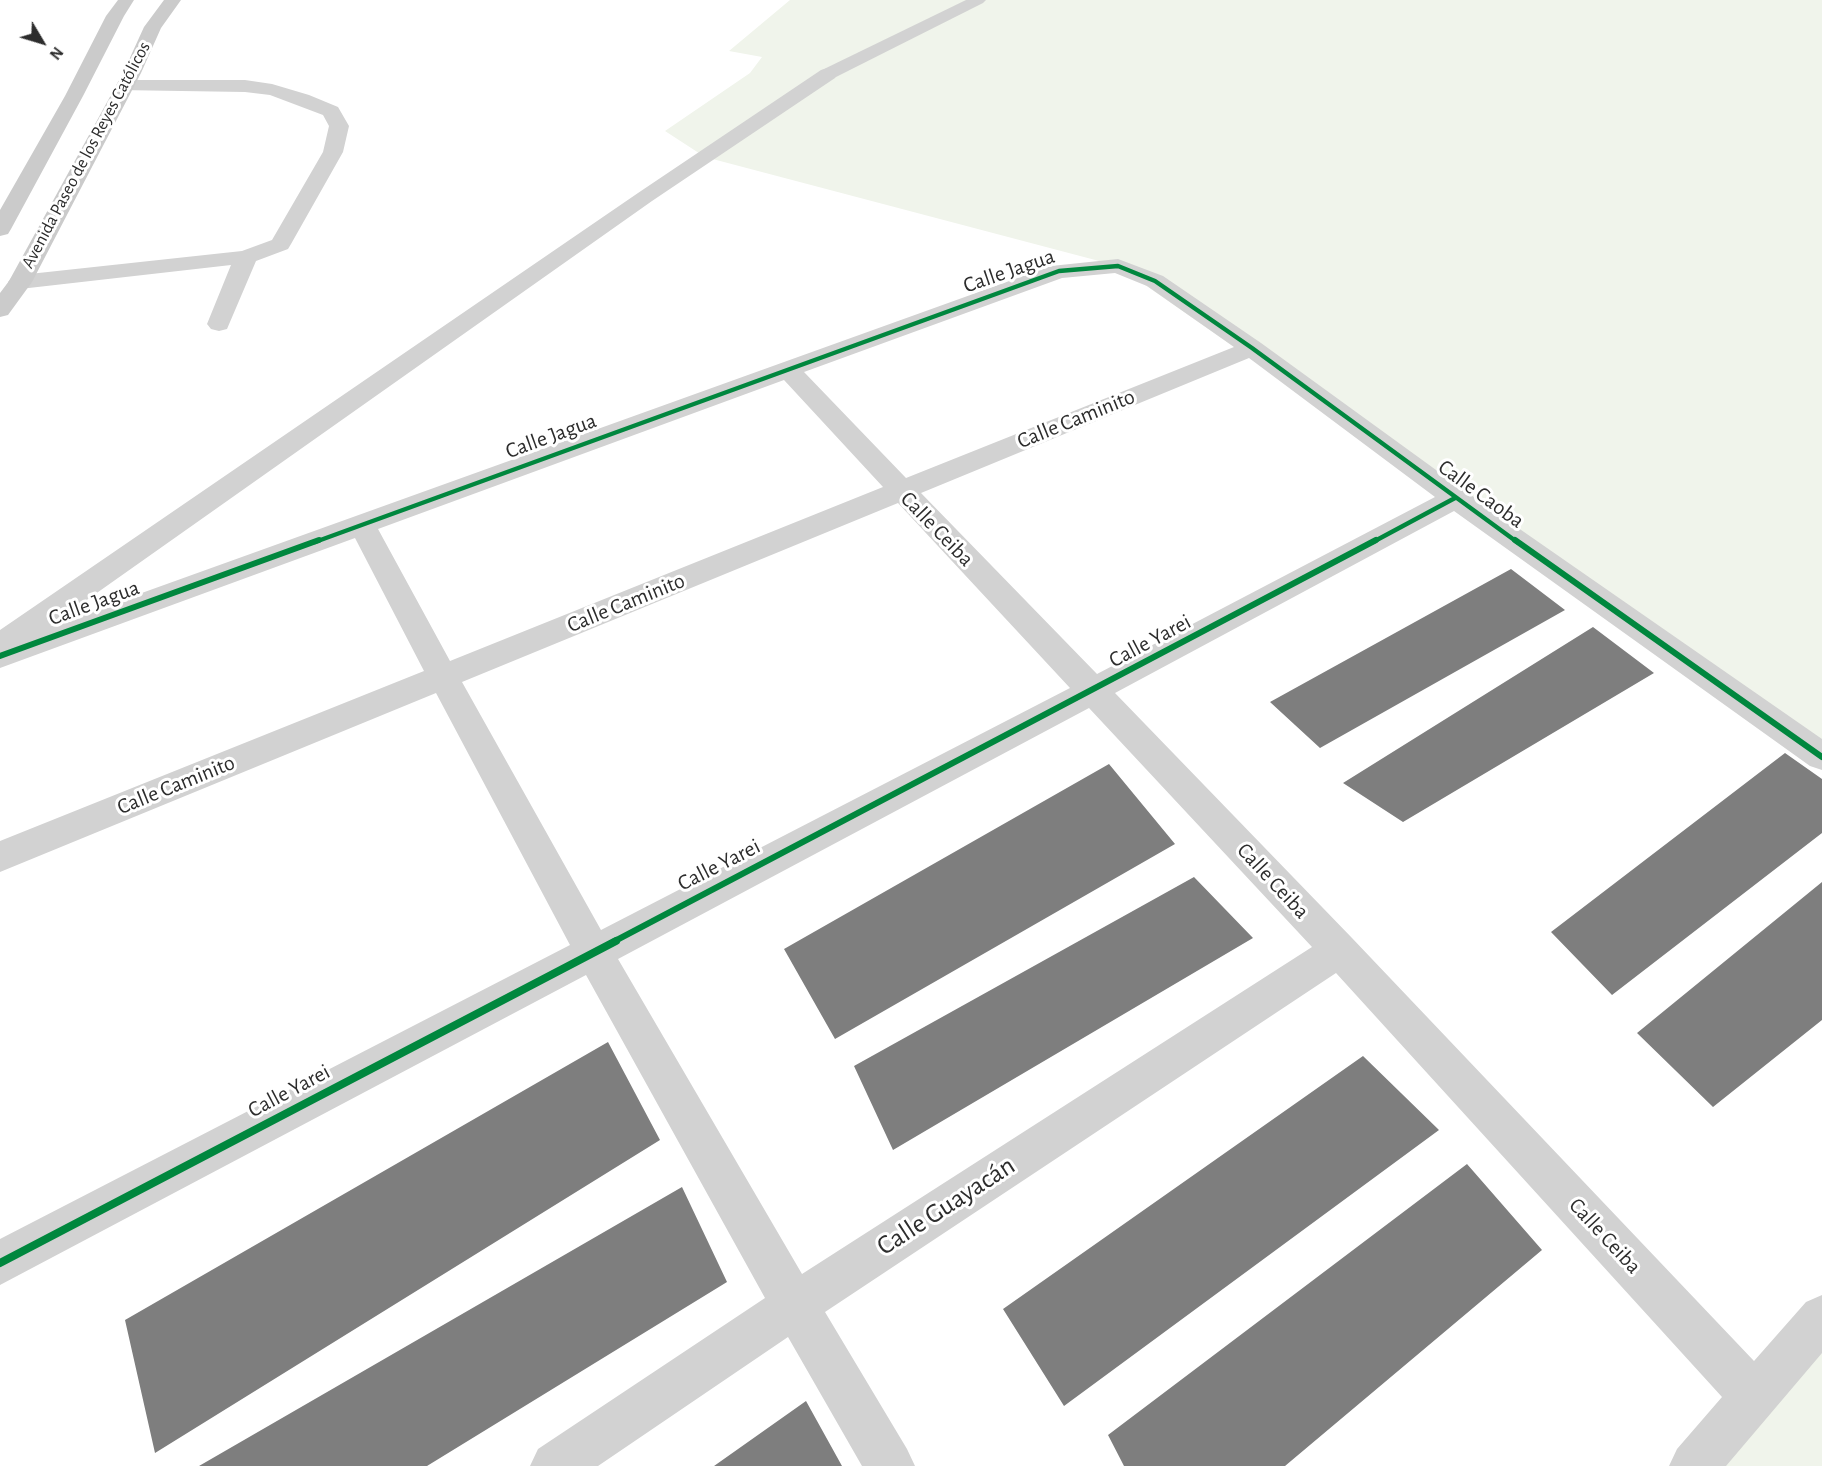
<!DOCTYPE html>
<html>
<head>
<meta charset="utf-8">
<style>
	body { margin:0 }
	#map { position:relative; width:1822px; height:1466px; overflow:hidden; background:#fff; font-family:"Alegreya Sans",sans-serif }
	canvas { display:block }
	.north { position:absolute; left:12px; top:12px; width:60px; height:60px; -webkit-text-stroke:4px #fff; paint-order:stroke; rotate:128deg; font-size:16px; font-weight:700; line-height:24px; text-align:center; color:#2d2d2d }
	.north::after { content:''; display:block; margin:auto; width:21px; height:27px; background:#2d2d2d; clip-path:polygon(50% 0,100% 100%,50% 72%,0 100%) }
</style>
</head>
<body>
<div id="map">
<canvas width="1822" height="1466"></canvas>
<div class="north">N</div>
</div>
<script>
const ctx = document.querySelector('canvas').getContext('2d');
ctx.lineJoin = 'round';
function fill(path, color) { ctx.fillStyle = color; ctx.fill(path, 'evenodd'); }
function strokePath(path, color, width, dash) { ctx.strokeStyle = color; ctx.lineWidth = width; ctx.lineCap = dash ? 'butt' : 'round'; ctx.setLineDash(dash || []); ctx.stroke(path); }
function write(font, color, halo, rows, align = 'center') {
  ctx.font = font + ' "Alegreya Sans",sans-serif'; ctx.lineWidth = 6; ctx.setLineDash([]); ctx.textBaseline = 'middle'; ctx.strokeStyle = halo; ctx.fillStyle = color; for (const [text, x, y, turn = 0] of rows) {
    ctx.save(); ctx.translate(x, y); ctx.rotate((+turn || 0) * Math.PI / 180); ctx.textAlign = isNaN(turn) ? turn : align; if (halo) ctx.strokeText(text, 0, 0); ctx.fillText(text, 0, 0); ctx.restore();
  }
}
fill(new Path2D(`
	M790,0H1822V757L1118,266L705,157L665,131L750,73L762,57L729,51Z
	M1822,1319V1466H1694Z`), '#f0f4eb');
fill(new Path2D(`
	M1511,569L1565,610L1320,748L1270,702Z
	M1593,627L1654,673L1403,822L1343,783Z
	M1785,753L1822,779V833L1612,995L1551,932Z
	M1109,764L1175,844L835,1039L784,949Z
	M1194,877L1253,938L893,1150L854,1066Z
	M1822,882V1020L1713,1107L1637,1033Z
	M608,1042L660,1140L155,1453L125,1320Z
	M1363,1056L1439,1130L1064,1406L1003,1309Z
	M1467,1164L1542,1250L1285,1466H1124L1108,1435Z
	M682,1187L727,1282L427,1466H199Z
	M806,1401L842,1466H714Z`), '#7e7e7e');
fill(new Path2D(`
	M966,0H986L983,3L834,78L828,79L820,74L822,70Z`), '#d2d2d2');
fill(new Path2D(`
	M828,68L835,70L837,74L835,78L652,201L50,626L1051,266L1118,259L1163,276L1261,343L1465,491L1822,739V770L1810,766L1454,511L1115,693L1352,938L1754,1361L1806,1302L1822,1295V1353L1726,1466H1669L1677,1449L1722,1397L1336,973L825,1312L907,1449L915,1466H862L788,1337L598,1466H530L538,1449L765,1298L586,975L0,1285V1239L570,945L436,693L0,872V841L424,671L355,538L0,668V630L638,193L821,70ZM1115,273L1147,286L1234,347L906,478L804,372L1062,278ZM1249,358L1435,497L1097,674L921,493ZM784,380L883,487L450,661L378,529ZM898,503L1070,688L601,930L462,682ZM1089,708L1312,947L802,1274L618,959Z
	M125,80H245L272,84L309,95L338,107L349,126L343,152L291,244L288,249L256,261L227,329L219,331L211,329L207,324L231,265L20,289L12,287L8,282L12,277L20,275L242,251L272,240L323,152L329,126L323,115L270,95L245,92L118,90L116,86L118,82Z`), '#d2d2d2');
fill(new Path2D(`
	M118,0H134L124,16L83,96L11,229L8,234L0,236V210L65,96L106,16Z
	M164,0H181L161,28L141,73L32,282L8,315L0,317V293L9,281L123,73L144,27Z`), '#cbcbcb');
strokePath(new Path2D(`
	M315,542L1059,271L1118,266L1155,281L1252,348L1517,542
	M1373,542L1455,498`), '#00873e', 4.5);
strokePath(new Path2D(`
	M1515,540L1822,757
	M0,656L319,540
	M613,942L1376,540`), '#00873e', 6);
strokePath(new Path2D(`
	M0,1263L616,941`), '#00873e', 8);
write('18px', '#2d2d2d', '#fff', [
	["Avenida Paseo de los Reyes Católicos",86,155,-62]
]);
write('22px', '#2d2d2d', '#fff', [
	["Calle Jagua",1009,271,-19],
	["Calle Caminito",1076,419,-22],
	["Calle Jagua",551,436,-20],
	["Calle Caoba",1481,494,36],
	["Calle Ceiba",937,529,46],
	["Calle Jagua",94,603,-20],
	["Calle Caminito",626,603,-22],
	["Calle Yarei",1150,641,-28],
	["Calle Caminito",176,785,-22],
	["Calle Yarei",719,865,-27],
	["Calle Ceiba",1273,881,47],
	["Calle Yarei",289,1091,-28],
	["Calle Ceiba",1605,1236,47]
]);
write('27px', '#2d2d2d', '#fff', [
	["Calle Guayacán",946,1206,-33]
]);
</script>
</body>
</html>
